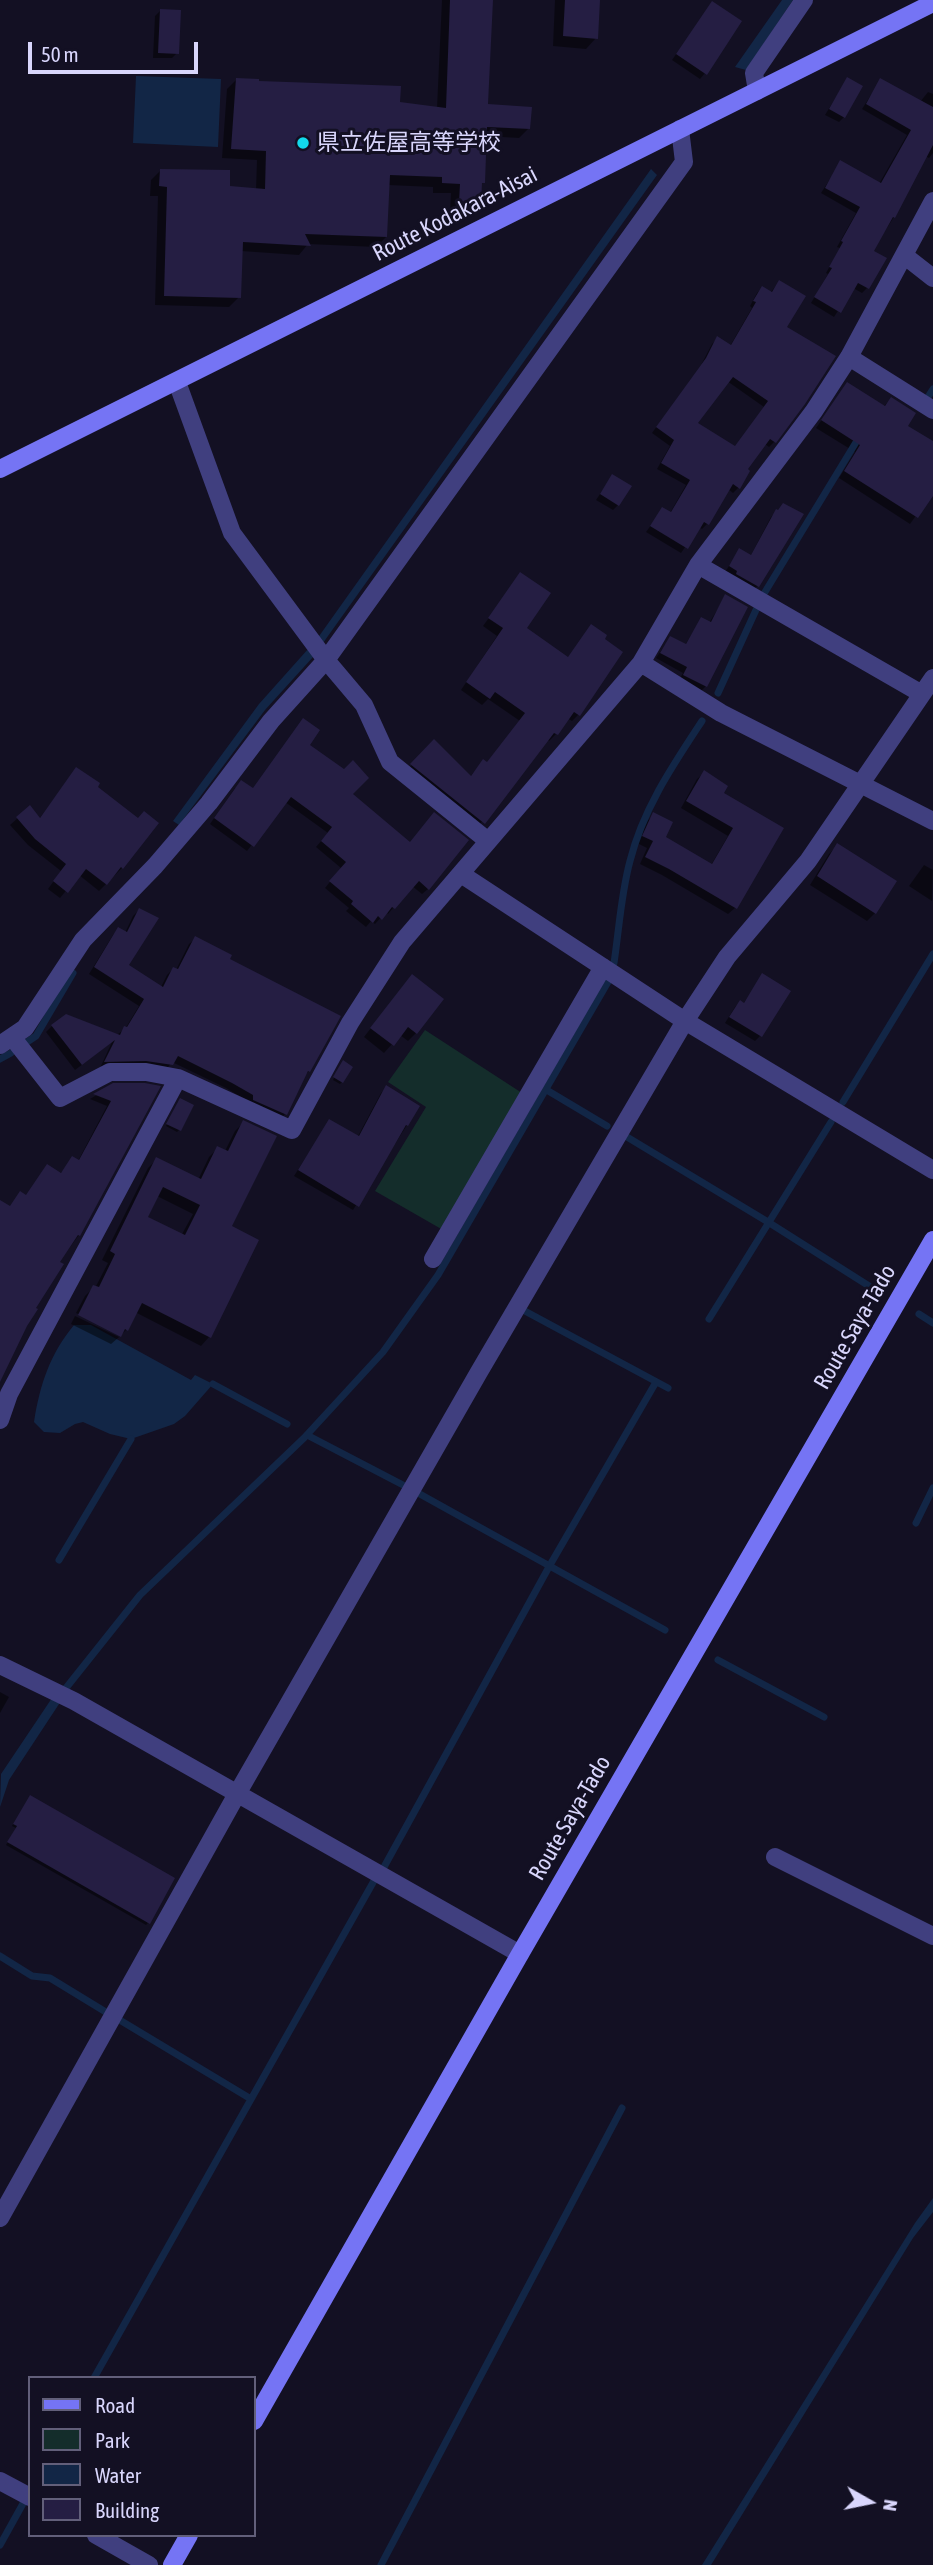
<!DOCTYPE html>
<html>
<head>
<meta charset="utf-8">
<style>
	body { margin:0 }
	#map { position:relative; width:933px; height:2565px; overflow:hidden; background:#131023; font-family:"Asap Condensed",sans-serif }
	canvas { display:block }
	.legend { position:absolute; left:28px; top:2376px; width:228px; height:161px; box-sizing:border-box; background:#131023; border:2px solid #625f7a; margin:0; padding:9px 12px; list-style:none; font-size:21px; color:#d9d6fc }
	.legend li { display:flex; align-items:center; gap:14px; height:35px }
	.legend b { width:35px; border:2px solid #625f7a }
	.north { position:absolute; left:835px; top:2467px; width:70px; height:70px; -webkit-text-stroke:5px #131023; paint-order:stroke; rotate:99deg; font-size:19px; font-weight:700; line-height:28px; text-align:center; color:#d9d6fc }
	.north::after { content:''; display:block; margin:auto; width:24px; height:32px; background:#d9d6fc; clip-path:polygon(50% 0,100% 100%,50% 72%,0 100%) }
	.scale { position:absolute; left:28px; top:42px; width:170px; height:32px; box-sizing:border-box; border:4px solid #d9d6fc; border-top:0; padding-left:9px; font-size:21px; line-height:24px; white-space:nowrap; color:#d9d6fc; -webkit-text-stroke:5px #131023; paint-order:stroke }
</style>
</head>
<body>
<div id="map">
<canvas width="933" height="2565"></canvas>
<ul class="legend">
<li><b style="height:9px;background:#7574f4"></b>Road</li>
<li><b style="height:19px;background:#142d2b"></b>Park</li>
<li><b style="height:19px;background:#122646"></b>Water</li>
<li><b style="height:19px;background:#251e43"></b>Building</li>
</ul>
<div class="north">N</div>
<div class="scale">50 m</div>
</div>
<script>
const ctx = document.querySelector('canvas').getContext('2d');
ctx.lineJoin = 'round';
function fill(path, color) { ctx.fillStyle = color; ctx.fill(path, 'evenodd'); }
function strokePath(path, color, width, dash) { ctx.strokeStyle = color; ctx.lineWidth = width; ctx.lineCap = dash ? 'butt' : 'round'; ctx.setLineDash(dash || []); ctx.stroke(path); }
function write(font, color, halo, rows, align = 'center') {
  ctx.font = font + ' "Asap Condensed","Noto Sans JP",sans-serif'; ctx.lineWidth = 6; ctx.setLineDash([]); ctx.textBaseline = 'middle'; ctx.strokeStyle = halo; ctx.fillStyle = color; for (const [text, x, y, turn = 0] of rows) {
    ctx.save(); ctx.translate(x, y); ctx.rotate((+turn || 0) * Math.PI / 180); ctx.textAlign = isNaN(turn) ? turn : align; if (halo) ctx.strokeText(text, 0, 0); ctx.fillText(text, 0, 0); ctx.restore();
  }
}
fill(new Path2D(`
	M425,1030L522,1093L443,1230L375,1191L426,1107L388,1082Z`), '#142d2b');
fill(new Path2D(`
	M782,0H793L746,70L735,67Z
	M136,76L221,79L218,147L133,143Z
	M651,169L657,175L313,657L265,710L179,825L173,821L259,704L317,639Z
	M74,1325H91L191,1380L195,1375L213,1384L185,1416L174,1424L131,1439L110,1434L83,1422L75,1424L60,1433L44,1432L34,1422C40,1384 50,1354 74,1325Z
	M64,1685L67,1688L61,1701L9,1780L0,1807L1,1774L52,1698Z
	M933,2198V2212L913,2238L711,2565H702L915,2223Z`), '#122646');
fill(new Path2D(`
	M442,0H491L487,106L529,128L519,138L485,136L483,182L481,185L480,202L469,212H450L451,193H433V187L388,185L386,237L376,247L308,244L299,255L241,251L239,297L229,307L155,305L158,196H150L151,180L161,170L228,188L256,190L257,160L222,158L227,89L237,79L437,108Z
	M555,0H599L596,38L586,49L553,46Z
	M712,3L705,73L700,79L672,60Z
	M160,11L177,53L172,58H153L155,16Z
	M847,79L844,117L839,122L825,115Z
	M880,81L920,102L928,92L933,94V153L929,158L925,156L894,217L872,251L867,288L862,293L853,288L834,317L811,303L828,274L826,273L840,248L837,247L856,213L821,193L841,162L879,184L907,135L862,109Z
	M779,282L785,328L803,403L774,442L769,447L765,444L745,469L738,488L733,493L728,489L707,524L702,529L699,527L681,553L646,532L663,509L670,513L686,485L657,469L670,446L652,433L701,365L712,344L717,339L730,346L752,308L750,306L757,293L762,288L770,293ZM727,381L764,407L735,447L696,424Z
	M847,384L883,407L891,399L906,426L933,443V492L910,524L839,478L855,452L816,428Z
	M612,476L618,505L613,510L596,500Z
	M783,505L761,583L754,589L725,572L739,551L750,557L771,517Z
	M520,575L525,629L567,659L591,626L578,715L572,721L567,718L556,734L549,741L547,739L476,829L405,772L434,742L470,777L477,768L486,764L520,721L488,699L482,705L461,690L497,636L483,626Z
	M726,596L745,607L706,686L701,691L679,680L683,673L656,658L670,638L685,645L701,619L709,623Z
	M307,745L428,889L422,894L412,886L393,908L388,914L386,912L375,924L371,921L366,927L346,911L349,908L325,888L341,868L316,847L328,833L285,802L247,851L210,824L235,788L252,790Z
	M76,769L95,787L122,868L99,891L79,875L60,898L48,889L61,871L28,845L10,825L29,808L39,819Z
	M704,773L721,794L781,829L735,908L728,914L662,875L640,864L647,848L637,843L647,821L654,815L664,838L711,865L728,836L681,808L697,779Z
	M838,845L875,913L867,921L810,885L829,854Z
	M924,865L933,870L932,901L909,886Z
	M139,910L127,965L161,987L167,975L173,969L176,970L189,944L196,938L227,959L309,1071L304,1076L285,1114L279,1120L226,1088L172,1062L165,1071L100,1068L112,1042L75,1070L46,1032L52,1026L118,1034L125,1029L139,1006L89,974L113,935L118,929L125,933L133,916Z
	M763,975L760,1036L755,1041L725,1023L735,1007L740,1002L743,1004Z
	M404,985L416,1033L408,1041L400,1035L384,1053L364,1037Z
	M341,1064L342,1082L340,1084L333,1080Z
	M113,1085H145L79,1235L58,1263L0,1374V1213L78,1161L107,1106L90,1099Z
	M386,1088L407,1125L353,1210L294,1176L329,1121L357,1138L381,1093Z
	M178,1102L179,1130L177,1132L166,1126Z
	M244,1122L230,1227L209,1337L201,1346L135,1312L127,1329L118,1338L111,1344L71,1324L75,1316L119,1337L121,1335L76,1313L85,1296L94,1287L95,1288L108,1263L102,1260L148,1168L157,1159L198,1180L209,1157L218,1148L225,1151L235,1131ZM157,1196L193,1214L181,1236L146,1218Z
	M0,1692L9,1697L0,1713Z
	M28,1799L148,1923L146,1925L6,1845L16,1828L12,1826Z`), '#0007');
strokePath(new Path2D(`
	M928,397L933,389
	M765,592L861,434
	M718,693L756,610
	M614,963C619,930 621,894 630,861C643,809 673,765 702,721
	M27,1042L36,1036L73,973
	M0,1059L11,1053
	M545,1089L607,1126
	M843,1102L933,954
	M627,1137L768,1222L869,1286
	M523,1310L668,1388
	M919,1314L933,1323
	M709,1319L831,1122
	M213,1384L287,1424
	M307,1435L403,1485
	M418,1493L665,1630
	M916,1523L933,1488
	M59,1560L131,1439
	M718,1660L824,1717
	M62,1693L140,1595L304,1438L383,1352L438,1275L608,982
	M384,1867L550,1565L656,1382
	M0,1956L32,1976L50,1978L109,2014
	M118,2019L251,2099
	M94,2378L375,1879
	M0,2545L25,2500
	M381,2565L622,2108`), '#122646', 7);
fill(new Path2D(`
	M450,0H493L488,104L532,107L530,129L487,127L485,183H482L481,203L459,202L460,184L442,183V177L390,175L387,237L305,234L311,246L243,242L241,298L164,296L167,187L159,186L160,169L230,170V186L265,189L266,151L231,149L236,78L259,79V81L401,86L400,102L446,108Z
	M565,0H600L598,39L563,36Z
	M712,1L742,21L707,75L676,54Z
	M160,9L181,10L179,54L158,53Z
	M847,77L863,86L845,118L829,109Z
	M880,78L933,107V145L895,218L893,217L874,251L887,258L869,289L858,283L841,313L814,297L832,268L829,267L843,242L841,241L860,207L825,188L840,160L881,183L911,130L866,104Z
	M779,280L806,296L787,327L836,356L805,404L776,443L770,439L748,469L750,471L740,489L733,484L709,525L704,522L688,549L650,526L662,507L671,512L690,480L661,463L674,440L656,427L706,358L717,336L731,345L756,302L753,301L762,286L772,292ZM733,377L768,401L735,446L698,423Z
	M847,382L885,406L891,397L916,413L908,426L933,441V496L918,518L844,471L860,445L821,420Z
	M612,474L632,486L619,506L600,494Z
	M783,503L804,514L759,587L736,574L737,571L729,566L739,548L751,555L776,509L778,510Z
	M520,572L551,593L527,628L568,657L591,624L607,635L605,639L623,652L580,716L574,712L558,735L554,733L485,824L410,764L434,739L471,776L483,759L487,762L525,713L495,692L490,699L466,682L503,628L488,618Z
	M725,594L748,607L707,687L683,675L687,667L660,653L670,636L686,644L701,617L711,622Z
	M303,718L320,730L310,745L344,769L353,760L369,778L353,794L410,842L434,812L469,840L429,890L419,881L395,909L392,907L382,920L378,916L373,923L351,904L353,901L329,881L346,862L321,841L332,827L291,797L254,847L214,818L241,780L253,788Z
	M76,767L100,783L98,787L138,818L144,811L159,823L123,869L121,867L107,885L86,869L68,893L53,881L66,864L35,839L16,817L30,805L40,818Z
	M704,770L728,786L724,793L784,828L737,909L669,869L645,857L653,841L642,836L653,812L673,822L666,837L712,864L733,828L686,801Z
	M837,843L897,881L876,914L817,876Z
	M139,908L159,918L129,965L163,987L173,967L178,969L195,936L232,955L230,959L341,1016L310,1072L308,1071L287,1115L253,1100V1095L232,1083L178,1056L173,1065L146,1061L104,1062L115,1040L82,1065L51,1025L66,1014L120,1035L124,1026L127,1027L144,999L94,967L118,927L127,932Z
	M762,973L791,991L762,1037L729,1017L740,1000L744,1003Z
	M412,974L444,999L417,1034L408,1027L394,1046L370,1028Z
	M343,1060L353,1067L343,1083L333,1077Z
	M113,1083H145L161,1086L80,1236L78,1235L60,1262L64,1264L36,1308L38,1309L27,1326L0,1382V1200L10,1206L20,1191L26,1195L47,1164L61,1173L72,1156L79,1160L111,1101L93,1094Z
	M386,1085L420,1106L408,1126L406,1125L359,1207L298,1170L329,1119L359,1136Z
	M180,1098L194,1105L181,1131L166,1124Z
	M243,1120L277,1136L232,1226L259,1240L211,1338L142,1303L128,1331L125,1329L121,1337L78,1315L93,1285L99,1287L115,1254L110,1251L156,1157L201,1179L217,1146L228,1151ZM163,1187L200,1205L185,1235L148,1217Z
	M30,1795L175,1878L150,1924L7,1842L17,1826L13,1824Z`), '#251e43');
strokePath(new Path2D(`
	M757,91L754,73L804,0
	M905,256L933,278
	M849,357L933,410
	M177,382L232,533L326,660L364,705L390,762L488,841
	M698,565L922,694
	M641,663L721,713L933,821
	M461,874L685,1021L933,1170
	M12,1037L60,1098L110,1072H146L178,1078L292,1130L350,1023L402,942L641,663L698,565L814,411L849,357L933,201
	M0,1045L25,1028L83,940L155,866L209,803L271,721L326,660L684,162L680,129
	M433,1259L603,967
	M0,1420L9,1394L178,1078
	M0,1665L74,1701L520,1954
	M775,1857L933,1936
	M0,2218L237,1794L479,1372L685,1021L727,957L808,861L933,678
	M0,2481L30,2497
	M96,2535L149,2565`), '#403f7f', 18);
strokePath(new Path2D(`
	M0,469L933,3
	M254,2421L520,1954L933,1240
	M172,2565L189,2535`), '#7574f4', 18);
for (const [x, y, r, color] of [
	[303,143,7,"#12d9eb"]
]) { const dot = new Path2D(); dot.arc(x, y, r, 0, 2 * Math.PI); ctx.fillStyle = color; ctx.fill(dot); strokePath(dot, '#131023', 2.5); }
write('23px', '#d9d6fc', '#131023', [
	["県立佐屋高等学校",317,143]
], 'left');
write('23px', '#d9d6fc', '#131023', [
	["Route Kodakara-Aisai",455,214,-27],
	["Route Saya-Tado",855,1327,-60],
	["Route Saya-Tado",570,1818,-60]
]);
</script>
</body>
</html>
